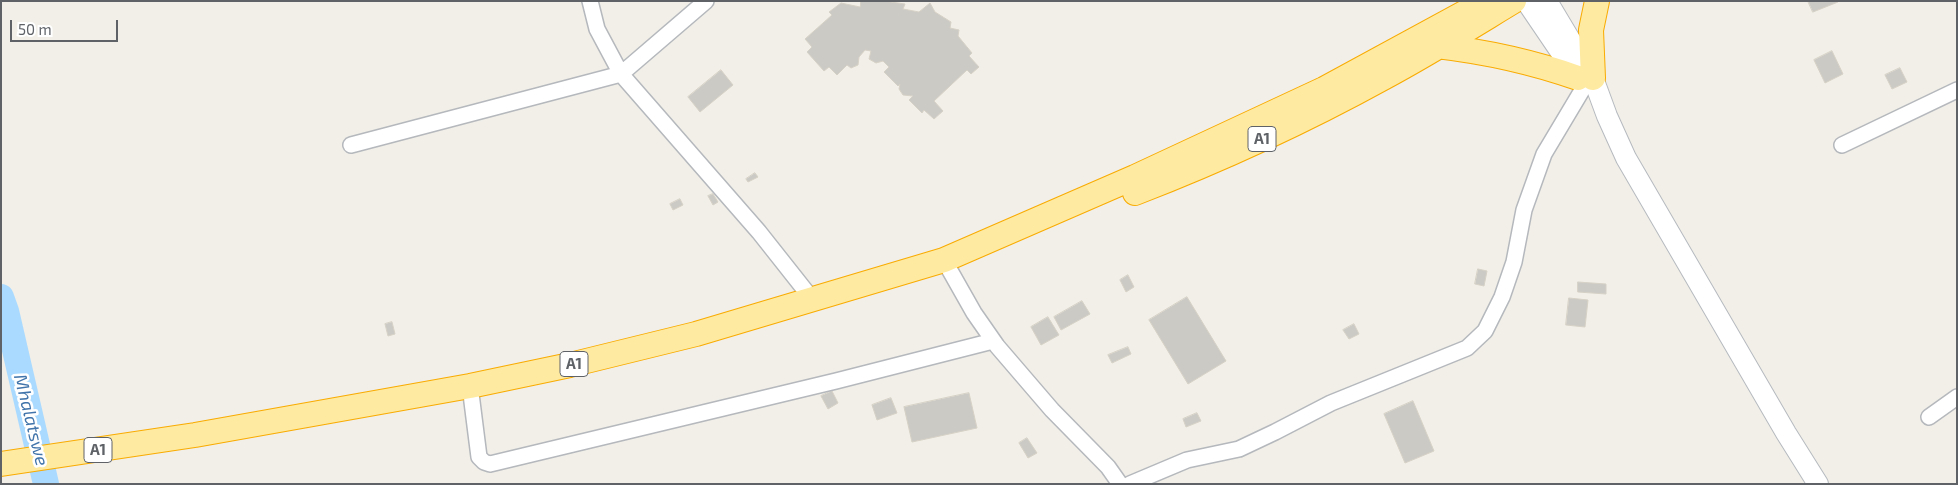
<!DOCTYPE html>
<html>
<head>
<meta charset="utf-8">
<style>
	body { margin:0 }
	#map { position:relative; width:1958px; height:485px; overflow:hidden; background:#f1efe8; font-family:"Exo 2",sans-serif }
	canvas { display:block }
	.frame { position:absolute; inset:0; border:2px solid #5f6368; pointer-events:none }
	.scale { position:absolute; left:10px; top:20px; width:108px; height:22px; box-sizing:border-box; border:2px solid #5f6368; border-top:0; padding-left:6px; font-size:15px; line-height:18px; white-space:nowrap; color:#5f6368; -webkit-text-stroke:4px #fff; paint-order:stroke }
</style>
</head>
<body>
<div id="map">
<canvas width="1958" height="485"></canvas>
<div class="frame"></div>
<div class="scale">50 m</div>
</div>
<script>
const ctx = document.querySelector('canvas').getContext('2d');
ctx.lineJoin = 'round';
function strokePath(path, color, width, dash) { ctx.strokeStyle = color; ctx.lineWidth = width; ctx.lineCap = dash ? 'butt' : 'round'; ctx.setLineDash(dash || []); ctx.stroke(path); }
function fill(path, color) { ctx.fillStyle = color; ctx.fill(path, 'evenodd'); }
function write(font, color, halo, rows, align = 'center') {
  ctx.font = font + ' "Exo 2",sans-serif'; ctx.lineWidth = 5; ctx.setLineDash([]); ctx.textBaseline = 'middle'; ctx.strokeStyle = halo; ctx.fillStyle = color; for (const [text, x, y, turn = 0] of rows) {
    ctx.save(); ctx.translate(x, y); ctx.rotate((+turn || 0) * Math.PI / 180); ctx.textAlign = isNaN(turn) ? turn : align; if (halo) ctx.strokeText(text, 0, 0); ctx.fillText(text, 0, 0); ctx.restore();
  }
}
strokePath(new Path2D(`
	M1,297L6,311L46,484`), '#aadaff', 26);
const building = new Path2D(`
	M861,1H884L905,4L903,9L919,12L930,3L935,12L951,22L950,28L959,30L958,36L972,53L969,56L979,67L971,74L967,70L934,101L943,111L934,119L924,110L922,113L909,100L913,96L903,95L899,89L900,84L898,86L884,72L889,67L883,61L876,63L869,59L871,51L865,50L859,57L858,65L851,68L847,65L837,75L829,67L824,71L807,52L812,47L805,39L832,15L829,12L841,3L860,7Z
	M1808,1H1837L1838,2L1813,12Z
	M1832,51L1843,74L1825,83L1814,60Z
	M1900,68L1907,82L1892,89L1885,75Z
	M721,70L733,85L700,112L688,97Z
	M755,173L758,177L748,182L746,179Z
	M713,194L718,202L713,205L708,196Z
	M680,199L683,205L673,210L670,204Z
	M1478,269L1487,271L1484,286L1475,284Z
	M1128,275L1134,287L1126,292L1120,280Z
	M1578,282L1606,284V294L1578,292Z
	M1187,297L1226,361L1188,384L1149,320Z
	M1569,298L1588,300L1585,327L1566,325Z
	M1082,301L1090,314L1061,330L1054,317Z
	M1048,317L1059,335L1041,345L1031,327Z
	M392,322L395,334L388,336L385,324Z
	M1354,324L1359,334L1349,339L1343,330Z
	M1128,347L1131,354L1112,363L1108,355Z
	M832,391L838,403L828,409L821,396Z
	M969,393L977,428L912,442L904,407Z
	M891,398L897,413L877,420L872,405Z
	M1413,401L1434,451L1405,463L1384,414Z
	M1197,413L1201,421L1186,427L1183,419Z
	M1027,438L1037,453L1028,458L1019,443Z`);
fill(building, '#cccac5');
strokePath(building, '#d6d1c6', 1);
const minor = new Path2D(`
	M590,1L597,29L621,74L759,232L812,299
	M351,145L621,74L706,1
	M1842,145L1957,90
	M944,260L974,313L997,346L1052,410L1108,467L1120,484
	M470,386L479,457L484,462L490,464L836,381L993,341
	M1929,417L1957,397
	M1130,484L1187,460L1239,449L1275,432L1331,403L1467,348L1485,331L1502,297L1514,262L1524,210L1544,154L1584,87`);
const secondary = new Path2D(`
	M1526,1L1583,85
	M1547,1L1593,78L1607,116L1626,158L1786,433L1818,484`);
const trunk = new Path2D(`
	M1437,46C1488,52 1530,61 1578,78
	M1593,78L1591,30L1597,1
	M1135,193C1220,160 1303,122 1383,78C1428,54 1471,27 1514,1
	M1,464L195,435L470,386L570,365L696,334L944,260L1135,177L1324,89L1486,1`);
strokePath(minor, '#b5b8bc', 18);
strokePath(secondary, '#b6babf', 22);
strokePath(trunk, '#f9ab00', 26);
strokePath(minor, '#fff', 15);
strokePath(secondary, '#fff', 20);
strokePath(trunk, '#feeaa1', 24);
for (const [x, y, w] of [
	[1262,139,28],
	[574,364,28],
	[98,450,28]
]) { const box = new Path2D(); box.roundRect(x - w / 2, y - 12.5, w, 25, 4); ctx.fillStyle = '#fff'; ctx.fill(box); strokePath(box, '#5f6368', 1); }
write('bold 15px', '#5f6368', null, [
	["A1",1262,139],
	["A1",574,364],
	["A1",98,450]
]);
write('italic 18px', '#4174aa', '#fff', [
	["Mhalatswe",31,420,76]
]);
</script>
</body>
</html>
